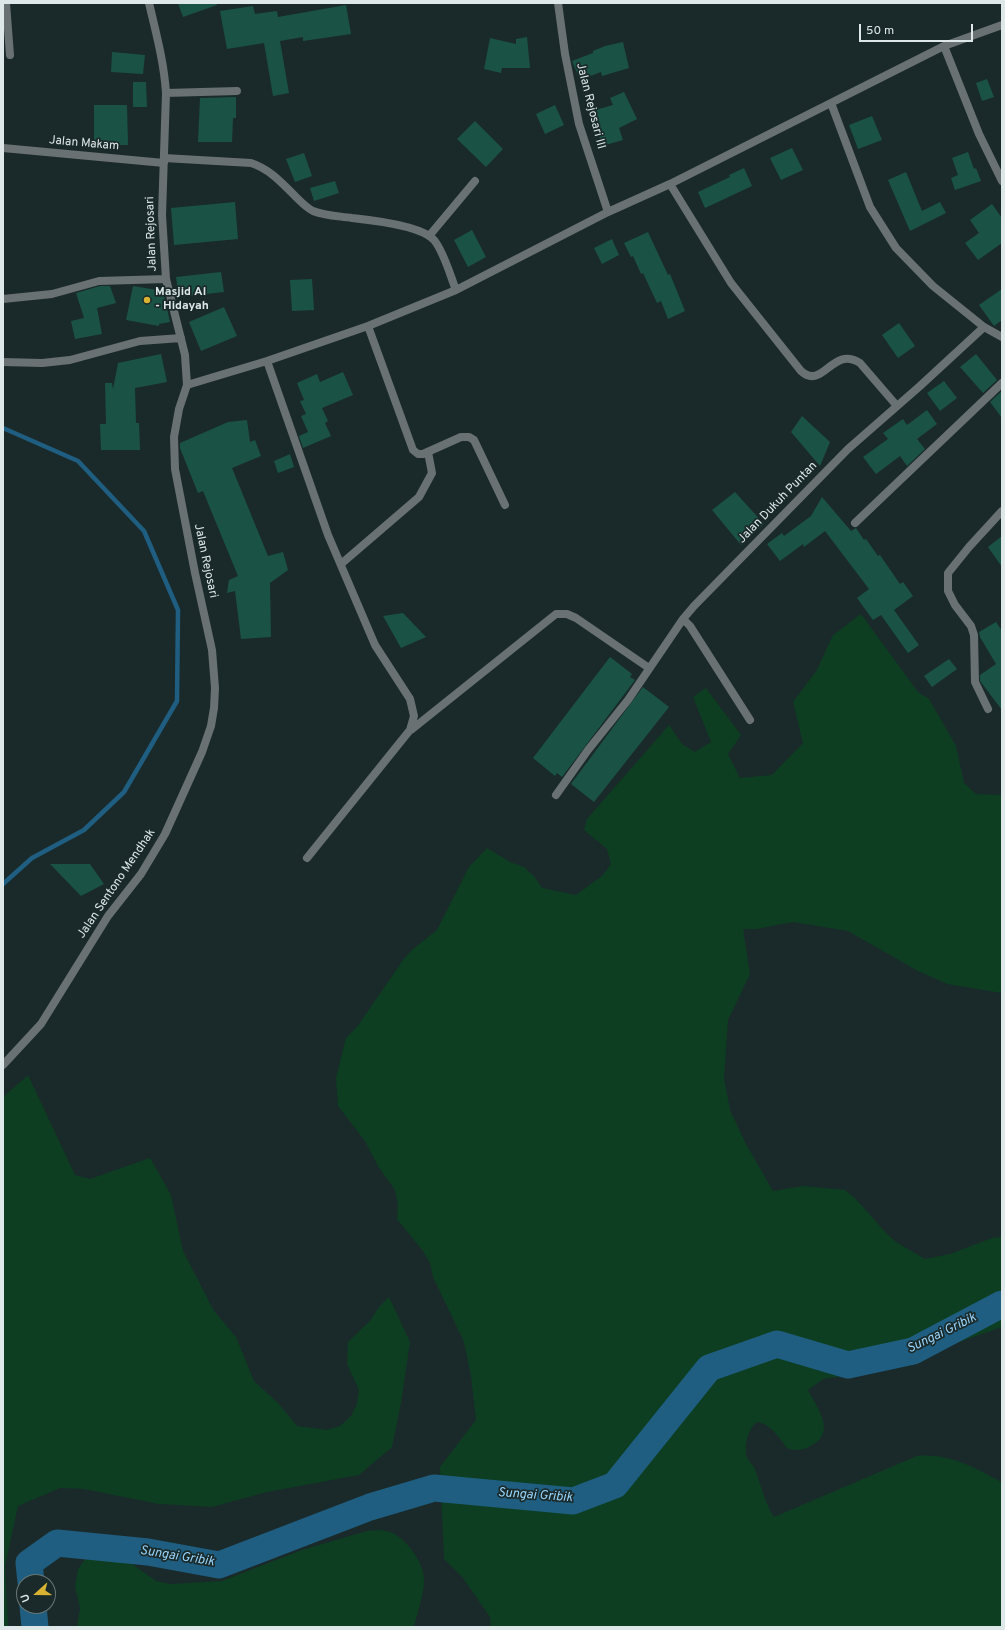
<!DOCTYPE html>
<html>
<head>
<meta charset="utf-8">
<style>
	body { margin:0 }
	#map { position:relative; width:1005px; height:1630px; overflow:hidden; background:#1a2a2a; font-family:Overpass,sans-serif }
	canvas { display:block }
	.frame { position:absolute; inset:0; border:4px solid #dee8e8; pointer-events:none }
	.north { position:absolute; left:16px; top:1574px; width:40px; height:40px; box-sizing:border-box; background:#1a2a2a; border:1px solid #687676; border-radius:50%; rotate:249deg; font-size:11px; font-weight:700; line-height:16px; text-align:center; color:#dee8e8 }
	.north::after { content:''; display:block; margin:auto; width:14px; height:18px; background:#dab333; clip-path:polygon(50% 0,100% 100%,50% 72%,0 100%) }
	.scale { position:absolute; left:859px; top:24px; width:114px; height:18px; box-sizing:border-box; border:2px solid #dee8e8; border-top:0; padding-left:5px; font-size:12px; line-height:14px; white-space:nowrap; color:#dee8e8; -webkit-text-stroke:3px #1a2a2a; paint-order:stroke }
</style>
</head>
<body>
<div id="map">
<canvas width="1005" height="1630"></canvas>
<div class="frame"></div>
<div class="north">U</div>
<div class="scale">50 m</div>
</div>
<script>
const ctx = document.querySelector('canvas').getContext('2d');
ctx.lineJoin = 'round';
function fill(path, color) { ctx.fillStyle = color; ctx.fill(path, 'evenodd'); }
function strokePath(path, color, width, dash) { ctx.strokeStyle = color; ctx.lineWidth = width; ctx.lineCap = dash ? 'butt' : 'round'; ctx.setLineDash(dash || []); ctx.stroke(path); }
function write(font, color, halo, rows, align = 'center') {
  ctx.font = font + ' Overpass,sans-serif'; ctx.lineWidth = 3.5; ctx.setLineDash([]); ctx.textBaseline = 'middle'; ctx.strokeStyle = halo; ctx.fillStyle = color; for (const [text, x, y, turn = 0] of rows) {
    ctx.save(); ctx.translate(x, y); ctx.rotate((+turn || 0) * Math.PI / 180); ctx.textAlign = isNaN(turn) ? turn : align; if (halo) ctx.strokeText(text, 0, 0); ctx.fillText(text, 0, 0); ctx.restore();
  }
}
fill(new Path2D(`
	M861,614L918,692L929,699L956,746L964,783L976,794L1002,795V993L947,984L918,971L848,931L793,922L756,929H743L750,974L728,1020L724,1078L730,1110L746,1144L773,1191L803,1186L845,1190L856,1199L886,1233L896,1242L925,1259L950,1254L992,1238L1002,1237V1327L930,1352L856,1374L823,1379L808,1390C816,1406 836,1431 814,1444C803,1450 801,1451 788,1449C779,1438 771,1424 757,1422C748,1429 745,1442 746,1454C747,1459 751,1463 754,1467C761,1484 764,1502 774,1517L917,1456C948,1453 974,1467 1001,1482L1002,1483V1627H491L490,1617L463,1578L444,1559L440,1467L476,1420L471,1376L464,1342L433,1277L430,1263L423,1251L397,1219L398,1205L395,1190L378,1166L365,1141L338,1106L336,1078L346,1038L357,1027L403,960L413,949L437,930L469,867L487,848L510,862L524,867L534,876L542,888L576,895L602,876L611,864L607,849L584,830L587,819L669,725L682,744L695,752L711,742L693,697L706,688L741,735L728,754L740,778L772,775L803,743L793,702L817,670L833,635Z
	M28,1075L75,1175L90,1179L150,1158L171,1195L183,1251L214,1311L236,1337L254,1381L278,1403L297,1426L327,1430L340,1426L351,1416L357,1404L359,1390L347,1364L348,1342L370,1321L379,1307L389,1297L410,1342L401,1403L392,1447L359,1475L267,1492L212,1507L159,1504L84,1489L60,1488L18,1506L5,1566L8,1627H3V1097Z
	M381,1530C386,1531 392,1532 396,1535C409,1543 425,1565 424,1581C424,1595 417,1613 414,1627H77L80,1608L75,1587L78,1569L86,1558L100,1556L132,1564L156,1581L170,1584L222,1581L302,1550L367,1531Z`), '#0d3e22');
strokePath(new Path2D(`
	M3,428L78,461L144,531L178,610L177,701L124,792L84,830L32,858L3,884`), '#1f5e80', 4.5);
strokePath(new Path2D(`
	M31,1582L29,1563L57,1543L148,1552L219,1565L370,1507L434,1488L573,1501L615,1485L709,1368L777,1344L848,1365L913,1351L1002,1304
	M33,1606L35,1627`), '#1f5e80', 27);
fill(new Path2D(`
	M178,3H216L217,5L183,17Z
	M346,5L351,34L303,41V37L280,41L289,93L273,96L264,43L227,49L220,11L253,6L255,14L277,11L278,17Z
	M527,37L530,68H502L501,73L484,69L490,38L516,44V39Z
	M623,42L629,68L602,76L601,72L580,80L572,61L593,53V51L605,46Z
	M112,52L145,55L143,74L111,72Z
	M987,79L994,97L982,101L976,83Z
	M133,82H146L147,107H133Z
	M624,92L637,119L619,128L623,140L602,146L592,111L613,105L610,98Z
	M236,97V118H233L232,142H198L200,98Z
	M94,105H127L128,145H94Z
	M555,105L564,125L545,134L536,114Z
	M872,116L882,140L858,149L849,125Z
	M475,121L503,149L486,167L457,139Z
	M792,148L803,170L781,180L770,158Z
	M968,152L974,169L976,168L981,181L955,190L951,178L958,175L952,158Z
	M304,153L312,176L295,182L286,159Z
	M744,168L752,186L705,208L698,192L730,177L729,175Z
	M906,172L922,211L940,202L946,213L910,231L888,180Z
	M335,181L339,193L314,201L310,188Z
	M235,202L238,239L174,245L171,208Z
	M992,204L1002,218V243L978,260L965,243L979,233L970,220Z
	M472,230L486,257L468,267L454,240Z
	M648,232L668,275L670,274L685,311L668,319L661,301L657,303L643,273L641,274L633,256L631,257L624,243Z
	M612,239L619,255L602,264L594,248Z
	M221,272L224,292L179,297L176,277Z
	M312,279L314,310L292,311L290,280Z
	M100,286H110L116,303L97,308L102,334L75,339L71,321L84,318L76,293Z
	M133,286L163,291L170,322L159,324V326L126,320Z
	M1002,289V320L994,326L979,305Z
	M224,307L237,336L201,351L189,322Z
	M899,323L915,346L898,358L882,335Z
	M161,354L167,382L135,388L136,423H139L140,450H101L100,424H106L105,383H112L113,389L118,363Z
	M976,354L997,380L983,393L960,367Z
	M343,372L353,395L322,408L328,421L325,423L331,436L303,448L299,436L308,432L301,416L306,414L300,401L304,400L297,383L317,374L320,382Z
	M944,381L957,398L940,411L927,393Z
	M1002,391V418L990,402Z
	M927,410L937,424L917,439L925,449L907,466L900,456L876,474L863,457L888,439L883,433L903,419L907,425Z
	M802,416L830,442L820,466L791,432Z
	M247,420L250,442L255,440L261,456L232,468L268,556L283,552L288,570L270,583L271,637L241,639L235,591L227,593L229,580L238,576L203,491L198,493L180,448V443L228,422Z
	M290,454L294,467L278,473L274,461Z
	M735,492L764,524L741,545L712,510Z
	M822,497L851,531L856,528L864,540L866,539L878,556L880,555L900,584L903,582L913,596L894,610L919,645L908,653L881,615L873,620L857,598L869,589L825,531L804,547L803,544L780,561L767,544L782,533L784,536L811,516Z
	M1002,536V567L988,547Z
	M403,613L426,637L401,648L383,616Z
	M996,622L1002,631V710L980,681V675L996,664L980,637L979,632Z
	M610,657L632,674L630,677L635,680L562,777L557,773L555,776L533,758Z
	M949,659L957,669L932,687L924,676Z
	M643,687L669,707L594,802L571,784Z
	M50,864H90L104,884L81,896Z`), '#1a5345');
strokePath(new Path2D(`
	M6,3L10,55
	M558,3L565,54L579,124L608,212
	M944,46L979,134L1002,181
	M166,93L237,91
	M831,103L870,207L896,248L933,286L984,327L1002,337
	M3,148L164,163
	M164,158L251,163C270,169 283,184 297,198C302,203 307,208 313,211C325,216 339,216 352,218C371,220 422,226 434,240C444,252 450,275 456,290
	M670,184L731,283L801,371C823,391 832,345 860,363L897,406
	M429,236L475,181
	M3,299L52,294L99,281L166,279
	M368,326L413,450L418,454H423L461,437H469L474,440L505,505
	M267,361L328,535L375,645L410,699L414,716L410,730L307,858
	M3,362L42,363L70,360L140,341L181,338
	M187,385L267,361L368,326L456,290L608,212L670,184L944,46L1002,25
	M855,523L1002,383
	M341,564L419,497L432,473L428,452
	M988,709L975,682L974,635L971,626L955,605L948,591V573L969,547L1002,511
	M750,720L690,626L683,619L694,606L848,449L920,386L984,327
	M411,730L556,614H567L576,618L649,668
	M556,795L588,750L628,700L683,619
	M3,1065L41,1024L108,916L141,874L165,834L202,752L211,726L214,708L215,688L212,650L195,573L175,469L174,437L179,409L187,385L185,355L166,279L162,215L166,93C164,62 156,33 149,3`), '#697173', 8);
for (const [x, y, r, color] of [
	[147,300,4,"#dab333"]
]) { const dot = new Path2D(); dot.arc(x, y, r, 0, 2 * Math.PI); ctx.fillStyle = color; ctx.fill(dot); strokePath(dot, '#1a2a2a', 1.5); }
write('12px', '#dee8e8', '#1a2a2a', [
	["Jalan Rejosari III",590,106,76],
	["Jalan Makam",84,144,5],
	["Jalan Rejosari",152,234,-92],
	["Jalan Dukuh Puntan",778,503,-46],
	["Jalan Rejosari",205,561,78],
	["Jalan Sentono Mendhak",117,884,-56]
]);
write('bold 12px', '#dee8e8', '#1a2a2a', [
	["Masjid Al",155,293],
	["- Hidayah",155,307]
], 'left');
write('italic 13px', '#99d4fa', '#1a2a2a', [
	["Sungai Gribik",942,1334,-26],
	["Sungai Gribik",535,1496,4],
	["Sungai Gribik",177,1557,9]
]);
</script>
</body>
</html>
